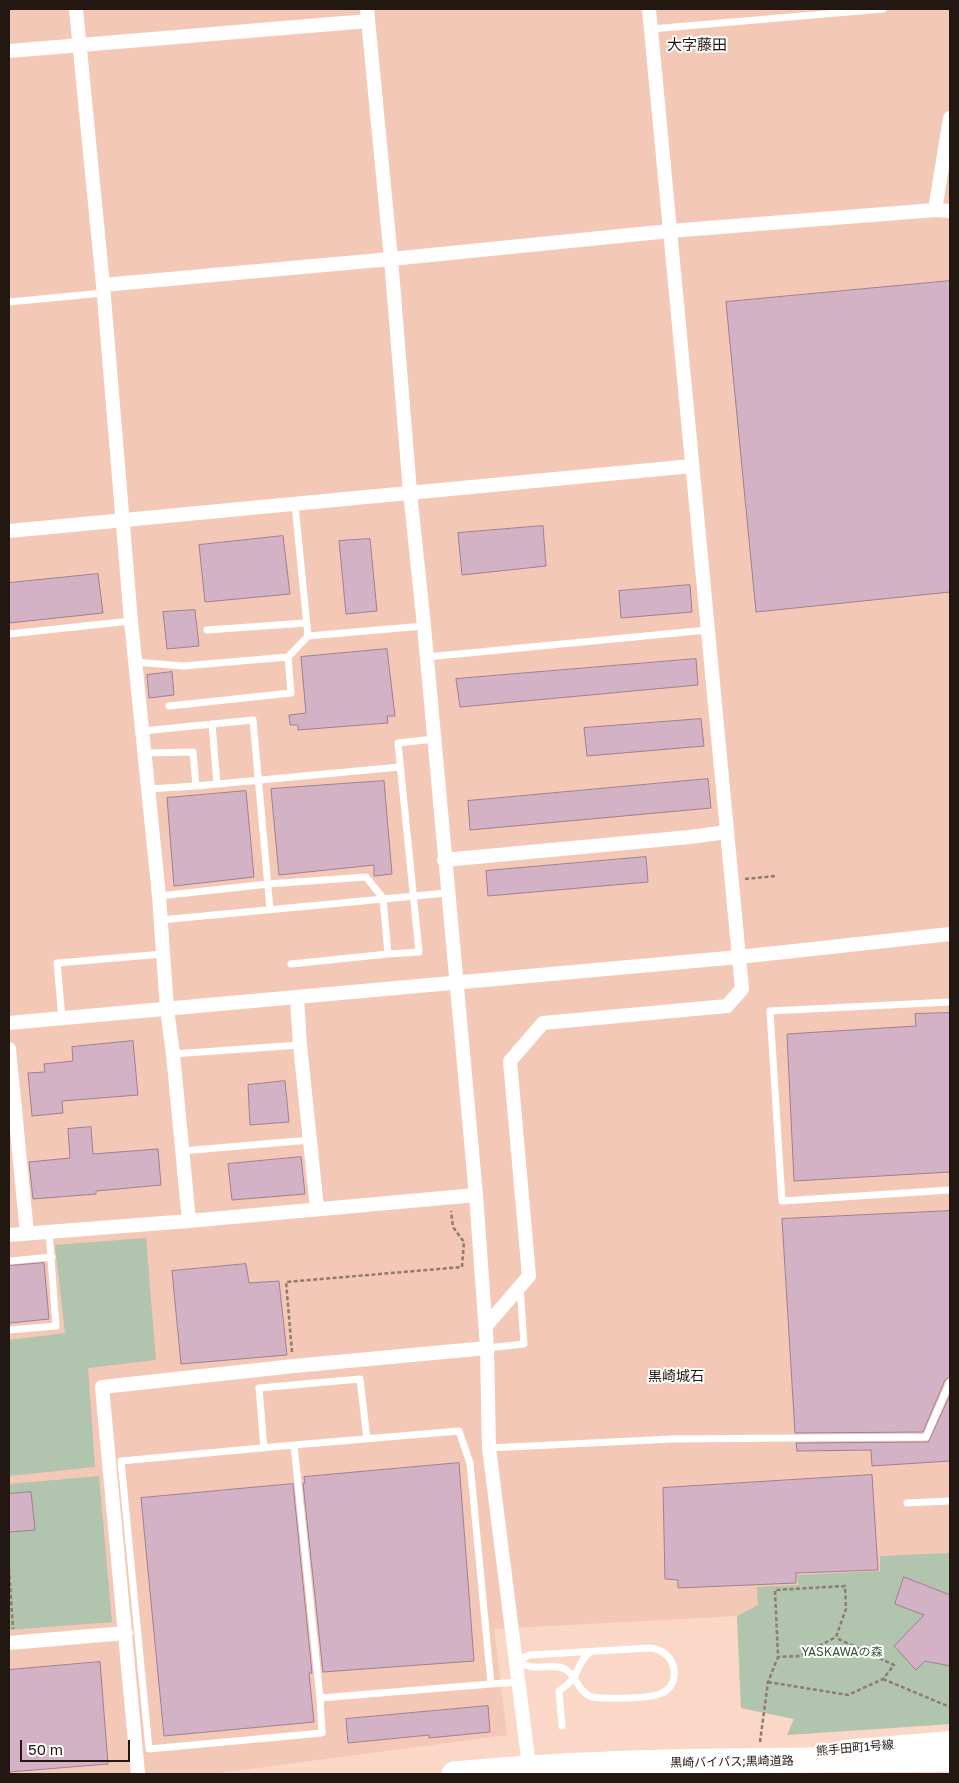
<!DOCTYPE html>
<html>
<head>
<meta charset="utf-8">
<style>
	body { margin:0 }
	#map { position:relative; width:959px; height:1783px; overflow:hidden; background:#fad7c6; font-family:"Golos Text",sans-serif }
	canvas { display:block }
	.frame { position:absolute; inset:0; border:10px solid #231711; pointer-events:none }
	.scale { position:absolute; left:20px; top:1740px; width:110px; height:22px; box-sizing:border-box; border:2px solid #231711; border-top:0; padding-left:6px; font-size:15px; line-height:18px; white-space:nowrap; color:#231711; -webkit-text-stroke:4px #fff; paint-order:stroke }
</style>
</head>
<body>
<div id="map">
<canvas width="959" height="1783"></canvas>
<div class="frame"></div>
<div class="scale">50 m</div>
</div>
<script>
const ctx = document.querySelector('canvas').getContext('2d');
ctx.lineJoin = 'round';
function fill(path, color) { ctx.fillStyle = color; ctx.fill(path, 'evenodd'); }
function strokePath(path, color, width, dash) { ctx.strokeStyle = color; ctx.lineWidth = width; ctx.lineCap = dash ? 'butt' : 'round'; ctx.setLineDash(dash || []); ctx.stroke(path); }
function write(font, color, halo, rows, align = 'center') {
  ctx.font = font + ' "Golos Text","Noto Sans JP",sans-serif'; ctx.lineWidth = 4; ctx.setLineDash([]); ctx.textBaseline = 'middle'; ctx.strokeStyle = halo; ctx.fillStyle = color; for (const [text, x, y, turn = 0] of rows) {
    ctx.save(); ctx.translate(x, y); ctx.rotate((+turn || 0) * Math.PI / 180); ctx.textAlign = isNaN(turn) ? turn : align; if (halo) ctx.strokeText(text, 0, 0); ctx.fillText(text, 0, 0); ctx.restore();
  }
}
fill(new Path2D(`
	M9,9H950V1724L787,1735L794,1719L741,1708L737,1616L494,1629L507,1735L212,1774H9Z`), '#f3c8b6');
fill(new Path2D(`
	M146,1238L156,1360L88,1368L95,1467L9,1476V1340L65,1333L55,1245Z
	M99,1476L112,1622L9,1630V1484Z
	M950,1553V1724L787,1735L794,1719L741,1708L737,1616L758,1605L757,1587L798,1585L797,1575L880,1571V1556Z`), '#b0c4ae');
const building = new Path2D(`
	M950,281V592L756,612L726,302Z
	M543,526L546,566L462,575L458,533Z
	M283,536L290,594L205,602L199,545Z
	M370,539L377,611L346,614L339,541Z
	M98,574L103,613L9,623V583Z
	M690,585L692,612L621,618L619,591Z
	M195,610L199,646L167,649L163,612Z
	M387,649L395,716H387L388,723L298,730V725H290L289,715L306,713L301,657Z
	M696,659L698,685L460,707L456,679Z
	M172,672L174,695L149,698L147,675Z
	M701,719L704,746L587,756L584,728Z
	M708,779L711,808L470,830L468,801Z
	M384,781L392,874L374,876V865L279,875L271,789Z
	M246,791L254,877L174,886L167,798Z
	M646,857L648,882L488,896L486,871Z
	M950,1013V1172L794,1181L787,1034L916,1026L915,1014Z
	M133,1041L138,1095L62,1101L63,1113L32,1116L28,1073L45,1072L44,1064L73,1061L72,1047Z
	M285,1081L289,1122L250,1125L248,1085Z
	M91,1127L93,1154L158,1149L161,1185L96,1191V1194L33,1199L29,1162L70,1158L68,1129Z
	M301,1157L305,1194L232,1200L228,1164Z
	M950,1211V1377L945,1380L923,1432L795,1433L782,1219Z
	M44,1263L49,1319L9,1323V1266Z
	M246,1264L249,1283L279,1281L287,1355L181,1364L172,1271Z
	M950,1395V1461L872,1466L871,1450L797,1451L796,1443L928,1442Z
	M459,1463L474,1661L323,1672L303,1483H305L304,1477Z
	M872,1475L878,1570L796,1573V1583L678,1588V1580L665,1579L663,1488Z
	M293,1484L312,1673H309L314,1722L164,1736L141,1498Z
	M31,1492L35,1530L9,1532V1494Z
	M904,1577L950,1595V1666L925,1661L916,1670L894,1646L924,1615L895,1604Z
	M100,1662L108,1764L9,1772V1670Z
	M488,1706L490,1732L429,1738V1735L348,1743L346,1719Z`);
fill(building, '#d3b2c5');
strokePath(building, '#9f8092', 1);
strokePath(new Path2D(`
	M745,879L776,876
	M292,1352L286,1282L462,1267L464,1242L453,1227L451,1211
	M9,1569L13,1629
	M883,1679L950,1707
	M768,1682L848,1695L883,1679L894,1665L836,1638
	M760,1742L768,1682L778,1657L775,1590L845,1586L846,1609L836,1637L800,1656L778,1657`), '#917a6e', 2.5, [4, 2.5]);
strokePath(new Path2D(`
	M651,29L883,9
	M9,302L103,293
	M295,505L308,636
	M207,630L306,623
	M9,634L131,621
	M427,657L707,630
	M135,662L183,666L288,657
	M169,706L291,693L288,657L308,636L424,626
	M212,724L217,784
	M143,731L253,720L270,909
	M145,753L193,752L196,786L400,767
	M149,789L196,786
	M159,896L268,884L366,877L383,898L388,954L291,964
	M161,920L447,893
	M388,954L419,952L398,743L434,739
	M950,1002L770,1011L782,1201L950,1190
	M62,1018L57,963L163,954
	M173,1054L300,1045
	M182,1151L310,1140
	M9,1261L52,1257
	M9,1330L56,1326L49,1232
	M487,1348L524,1344L520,1287
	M294,1445L121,1461L149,1749L322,1733L320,1698
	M264,1448L259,1388L360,1379L367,1439
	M489,1448L672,1439L926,1437L950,1382
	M907,1503L950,1501
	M650,1648C676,1650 683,1683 662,1693C651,1699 606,1699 592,1697C578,1692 577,1676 565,1669C555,1664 545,1668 534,1667C528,1667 521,1663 515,1661L530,1655Z
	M491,1684L470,1463L459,1431L294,1445L320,1698L491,1684L518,1682
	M562,1726L559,1691C564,1687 569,1684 572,1680C580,1670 577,1663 590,1652`), '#fff', 7);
strokePath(new Path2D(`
	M76,9L103,285L131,621L159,896L167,1009L173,1054L189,1221
	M367,9L391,259L410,492L424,626L476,1195L487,1348L489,1448L530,1774
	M9,51L368,21
	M935,210L950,118
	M103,285L391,259L670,231L935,210L950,211
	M9,531L692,466
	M444,860L690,837L727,832
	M297,998L300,1045L317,1208
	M9,1023L739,957L950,934
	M9,1049L27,1233
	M9,1235L189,1221L476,1195
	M486,1326L529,1276L510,1061L543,1023L727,1006L742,989L649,9
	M9,1643L126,1633
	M138,1774L102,1387L294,1366L487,1348`), '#fff', 14);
strokePath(new Path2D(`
	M844,1749L950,1740`), '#fff', 18);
strokePath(new Path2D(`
	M454,1774C618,1758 785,1761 950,1759`), '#fff', 25);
write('12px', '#365935', '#fff', [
	["YASKAWAの森",842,1652]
]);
write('12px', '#231711', '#fff', [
	["熊手田町1号線",855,1748,-5],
	["黒崎バイパス;黒崎道路",732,1762,-1]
]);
write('14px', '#231711', '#fff', [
	["黒崎城石",676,1377]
]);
write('15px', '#231711', '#fff', [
	["大字藤田",697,45]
]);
</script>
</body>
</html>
